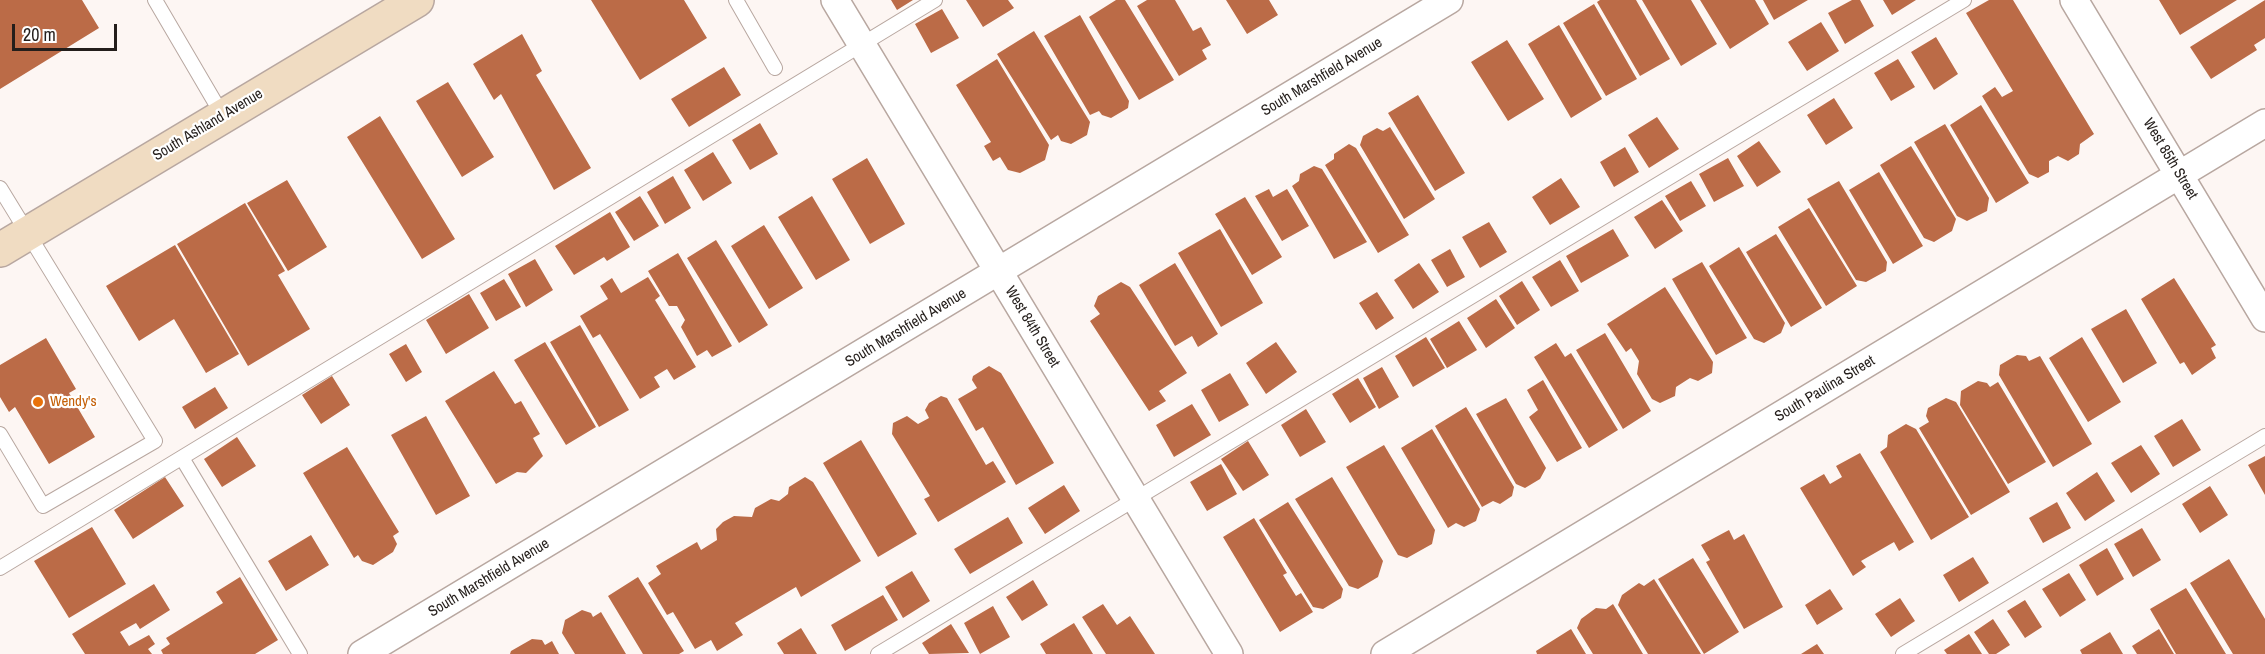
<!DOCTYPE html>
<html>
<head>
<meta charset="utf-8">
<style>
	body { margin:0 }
	#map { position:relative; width:2265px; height:654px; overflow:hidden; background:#fdf6f3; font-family:"Archivo Narrow",sans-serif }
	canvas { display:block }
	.scale { position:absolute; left:12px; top:24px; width:105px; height:27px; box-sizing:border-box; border:3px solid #241e1b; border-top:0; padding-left:8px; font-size:18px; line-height:21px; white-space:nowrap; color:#241e1b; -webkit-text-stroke:4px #fff; paint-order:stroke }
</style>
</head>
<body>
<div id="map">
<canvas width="2265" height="654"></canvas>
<div class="scale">20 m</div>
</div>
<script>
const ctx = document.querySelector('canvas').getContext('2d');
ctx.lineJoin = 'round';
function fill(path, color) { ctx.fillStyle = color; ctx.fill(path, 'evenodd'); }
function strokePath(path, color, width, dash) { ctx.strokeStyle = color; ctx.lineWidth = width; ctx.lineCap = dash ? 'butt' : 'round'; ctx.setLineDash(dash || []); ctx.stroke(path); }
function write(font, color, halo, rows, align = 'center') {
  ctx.font = font + ' "Archivo Narrow",sans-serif'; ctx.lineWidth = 4.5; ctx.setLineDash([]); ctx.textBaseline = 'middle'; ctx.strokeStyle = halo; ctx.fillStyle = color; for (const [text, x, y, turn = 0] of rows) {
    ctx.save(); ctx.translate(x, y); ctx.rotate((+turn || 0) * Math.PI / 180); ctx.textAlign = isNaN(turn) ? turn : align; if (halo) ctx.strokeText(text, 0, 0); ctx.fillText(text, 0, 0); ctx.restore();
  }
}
fill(new Path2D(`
	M0,0H82L99,28L0,89Z
	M591,0H684L707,38L640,80Z
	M891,0H913L897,10Z
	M966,0H1008L1014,8L983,27Z
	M1116,0H1125L1174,80L1139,100L1089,17Z
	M1147,0H1175L1193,31L1201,27L1211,45L1202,50L1207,59L1179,76L1137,6Z
	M1226,0H1269L1278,15L1247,34Z
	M1600,0H1636L1670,59L1640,76L1597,2Z
	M1642,0H1691L1717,44L1681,66Z
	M1700,0H1755L1769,24L1730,49Z
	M1763,0H1808L1774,20Z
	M1852,0H1860L1874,26L1845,44L1828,13Z
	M1883,0H1916L1892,15Z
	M1989,0H2013L2094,134L2080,144L2079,154L2068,161L2058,156L2049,161V172L2038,178L2029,174L1982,96L1995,87L2002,97L2013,91L1966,13Z
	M2159,0H2237L2180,35Z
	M2265,0V38L2254,45L2257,50L2211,79L2190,47Z
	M1594,4L1637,79L1606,96L1563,23Z
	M942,9L959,38L931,53L915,24Z
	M1080,15L1129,101L1128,108L1111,118L1102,115L1099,111L1090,115L1044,36Z
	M1821,22L1839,51L1807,71L1788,42Z
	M1559,25L1602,99L1571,118L1528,44Z
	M1034,31L1090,122L1087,135L1071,144L1061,141L1058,135L1051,140L997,54Z
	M522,34L542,71L536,75L591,168L554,190L501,94L494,100L473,64Z
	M1936,37L1958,74L1934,90L1911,52Z
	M1507,40L1544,99L1508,121L1471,62Z
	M997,59L1049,145L1045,160L1020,173L1008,170L1000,157L993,161L984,146L991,142L956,85Z
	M1898,59L1915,87L1891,101L1874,73Z
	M724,67L741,95L689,127L671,99Z
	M448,82L494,157L462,177L416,101Z
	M1418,95L1465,173L1435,191L1388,113Z
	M1834,98L1853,128L1826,145L1807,115Z
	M1981,105L2029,183L1996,203L1950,125Z
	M380,116L455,239L422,259L347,137Z
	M1657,117L1679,149L1649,168L1628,135Z
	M760,123L778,154L750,170L732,140Z
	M1945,124L1989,198L1987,211L1967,221L1957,216L1914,142Z
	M1390,127L1435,199L1404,219L1360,145L1363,136L1377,128L1383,131Z
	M1759,141L1781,172L1757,187L1737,156Z
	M1349,144L1356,148L1409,235L1378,253L1325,165L1334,159V154Z
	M1911,146L1956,219L1952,231L1934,242L1924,238L1880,165Z
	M1625,147L1639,172L1614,187L1600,162Z
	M713,152L732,183L703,201L684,170Z
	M867,158L905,224L870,244L832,179Z
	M1728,158L1744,186L1714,202L1699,174Z
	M1314,166L1322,169L1367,242L1334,259L1292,186L1299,181L1300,174Z
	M1879,172L1923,246L1893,264L1849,190Z
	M673,176L691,208L665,224L647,192Z
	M1561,178L1580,207L1550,225L1532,197Z
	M287,180L327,247L288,271L247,203Z
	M1691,181L1706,206L1680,221L1665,196Z
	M1839,181L1887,262L1886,271L1866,282L1856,280L1807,199Z
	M1269,189L1273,197L1287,189L1309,226L1282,241L1255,196Z
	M640,196L659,226L634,241L615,212Z
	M812,196L850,260L816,280L778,217Z
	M1245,197L1282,257L1252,275L1215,214Z
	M1662,200L1683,231L1655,249L1634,217Z
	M245,203L285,271L278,275L310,329L248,366L177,244Z
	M1809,208L1857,286L1826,306L1778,227Z
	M610,212L630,247L607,261L604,257L574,275L555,246Z
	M1489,222L1507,252L1480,268L1462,237Z
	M764,225L803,288L769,309L731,246Z
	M1220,229L1263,303L1221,327L1178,253Z
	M1613,229L1629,256L1581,283L1566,256Z
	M1776,234L1822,308L1791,327L1746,252Z
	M716,240L768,325L739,343L687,258Z
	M175,245L239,354L206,373L174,319L139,341L106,286Z
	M1739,247L1785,323L1781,333L1764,343L1754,339L1709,266Z
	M1450,249L1465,277L1447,287L1431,260Z
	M678,253L732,346L712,357L707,350L697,356L681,327L685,320L677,306H669L648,271Z
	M535,259L553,290L526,307L508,274Z
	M1560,260L1579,291L1551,307L1532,277Z
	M1702,262L1747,338L1716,355L1672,279Z
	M1175,263L1218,334L1198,347L1192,336L1175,346L1139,285Z
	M1419,263L1439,292L1413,309L1394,280Z
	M648,277L660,296L655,300L696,367L674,380L667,369L654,377L660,387L640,399L600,334L593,338L580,316L608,299L600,286L612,278L621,293Z
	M2174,278L2216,345L2211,348L2216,358L2192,375L2184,362L2180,364L2141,299Z
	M504,279L521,307L496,321L480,293Z
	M1522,281L1540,310L1517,325L1499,296Z
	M1121,282L1130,287L1187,373L1159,391L1166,401L1149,411L1090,321L1100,314L1094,306L1098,296Z
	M1665,287L1713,362L1712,373L1698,381L1690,378L1676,387L1675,396L1660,403L1652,399L1637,374L1639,361L1631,348L1626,352L1607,324Z
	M1377,292L1394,318L1376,330L1359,303Z
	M469,294L489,328L446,354L426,320Z
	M1496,299L1515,328L1486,348L1467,318Z
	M2126,309L2157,363L2123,383L2091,329Z
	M1459,321L1477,350L1447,368L1430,339Z
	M580,325L629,410L599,427L550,342Z
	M1605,333L1651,411L1623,429L1576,350Z
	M1426,337L1445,368L1413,387L1395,356Z
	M2082,337L2121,402L2088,422L2049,358Z
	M46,338L76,389L69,393L95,437L49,464L15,407L9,412L0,397V365Z
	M545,342L596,427L566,445L514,360Z
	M1276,342L1297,372L1266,394L1246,363Z
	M1556,343L1565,357L1571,353L1618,430L1589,448L1534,357Z
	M406,344L422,372L406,382L389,354Z
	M2017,355L2026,356L2029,361L2040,356L2092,444L2053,467L1999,375L2000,365Z
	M989,366L1001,373L1054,463L1016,485L983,427L976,431L958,399L977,388L972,380L973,376Z
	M1382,367L1399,397L1379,409L1363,378Z
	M494,371L515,404L521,401L540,434L533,438L543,456L526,473L517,472L496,484L445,401Z
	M1230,373L1249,405L1219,422L1201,390Z
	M332,376L350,405L321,424L302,395Z
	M1358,378L1376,407L1350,423L1332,394Z
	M1543,380L1582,448L1557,462L1529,417L1538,410L1527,390Z
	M1978,381L1987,383L1990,387L1998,382L2046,462L2008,484L1960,405L1961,391Z
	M215,387L228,408L195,429L182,407Z
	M941,396L947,398L986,465L993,461L1006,482L938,522L924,499L930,496L892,434L893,423L907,416L918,424L929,418L925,410L929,403Z
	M1506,398L1546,468L1540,479L1525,488L1516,484L1476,414Z
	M1946,398L1956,402L2010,492L1971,515L1919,428L1929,422L1926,416L1928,408Z
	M1192,404L1211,435L1174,457L1156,425Z
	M1466,407L1514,487L1512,496L1500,504L1493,501L1482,507L1435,426Z
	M1306,409L1326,442L1300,457L1281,425Z
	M426,416L470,496L436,515L391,435Z
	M2182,419L2201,450L2173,467L2154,436Z
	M1906,424L1916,429L1969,517L1931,540L1880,452L1887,447L1888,435Z
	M1432,429L1480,509L1476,521L1464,527L1456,523L1448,528L1401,448Z
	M237,437L256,466L222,487L204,459Z
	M861,440L917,534L878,557L823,463Z
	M1248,441L1269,475L1243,491L1221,459Z
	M1384,445L1435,530L1432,544L1407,558L1398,555L1346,467Z
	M2141,445L2160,474L2131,493L2111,463Z
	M347,447L399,532L393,536L397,544L393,552L373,565L362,561L358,555L354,558L303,473Z
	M1860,453L1914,542L1899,551L1894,542L1861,561L1866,567L1853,576L1800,488L1824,474L1830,484L1842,477L1836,466Z
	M2265,456V495L2248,465Z
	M1221,464L1237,494L1207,511L1190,482Z
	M2097,472L2115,501L2085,521L2066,493Z
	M165,477L184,506L133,539L114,510Z
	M805,477L813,482L861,561L801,597L796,587L735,623L743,635L717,651L711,640L695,649L673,612L667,615L648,583L661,574L656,566L697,542L701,550L717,540L716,529L723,522L734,516L752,517L755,508L771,499L779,501L788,494L789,487Z
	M1332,477L1383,561L1378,577L1358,589L1349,586L1295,499Z
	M1064,485L1080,511L1045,534L1028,508Z
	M2210,486L2228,515L2200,533L2182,504Z
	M1288,502L1343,589L1341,598L1323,609L1313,607L1259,520Z
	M2057,502L2071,528L2043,543L2029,518Z
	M1008,517L1023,543L970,574L954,549Z
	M1254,518L1287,573L1283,575L1296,596L1301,593L1313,612L1280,632L1223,537Z
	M92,527L126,584L69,618L34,561Z
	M2142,528L2161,560L2133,577L2114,544Z
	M1729,530L1734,540L1744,534L1783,607L1744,629L1706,562L1710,560L1701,545Z
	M311,535L329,565L286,591L268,561Z
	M2107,548L2124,579L2097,596L2079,565Z
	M1973,557L1989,583L1959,602L1943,575Z
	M1693,558L1739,632L1704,654L1658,579Z
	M2229,559L2265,619V654H2233L2190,583Z
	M912,571L930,601L903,618L885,587Z
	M2069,573L2086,600L2060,617L2042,589Z
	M240,577L278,640L255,654H163L161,650L170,644L166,638L223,603L216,592Z
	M638,577L684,651L679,654H643L608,596Z
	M1654,579L1701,654H1648L1618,605L1622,595L1639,583L1644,586Z
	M1033,580L1048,605L1022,621L1006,597Z
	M154,584L170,610L140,629L136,623L120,632L129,646L149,635L155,644L148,649L152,654H85L72,634Z
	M2186,588L2226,654H2176L2150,609Z
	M1830,589L1843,609L1817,625L1805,605Z
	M883,595L898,620L845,651L831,625Z
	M1900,598L1915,621L1891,637L1875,614Z
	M2025,600L2042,627L2025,638L2007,611Z
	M1103,604L1117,625L1130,616L1155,654H1106L1082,617Z
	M1613,604L1643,654H1593L1577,628L1581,619L1596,608L1606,609Z
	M993,606L1010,637L980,654L964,623Z
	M582,610L591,613L593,617L601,612L626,654H575L562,633L565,620Z
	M1993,619L2010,645L1996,654H1989L1974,632Z
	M1074,623L1093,654H1046L1040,644Z
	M951,624L969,653L929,654L922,643Z
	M801,628L817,654H784L777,643Z
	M1571,629L1586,654H1537L1536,651Z
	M2159,629L2174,654H2137L2132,646Z
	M2110,632L2123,654H2082L2080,650Z
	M1969,634L1982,654H1947L1944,650Z
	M532,639L542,640L545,645L552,641L559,654H510L511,651Z
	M1817,644L1824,654H1801Z`), '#bb6b47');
const lane = new Path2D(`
	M155,0L223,116
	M736,0L775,68
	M0,188L155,441L43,506L0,434
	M182,458L300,654
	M0,568L935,0
	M878,654L1964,0
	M1903,654L2265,436`);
const street = new Path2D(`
	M835,0L1229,654
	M2074,0L2265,318
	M362,654L1449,0
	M1385,654L2265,123`);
const secondary = new Path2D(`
	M0,250L417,0`);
strokePath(lane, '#b8a7a0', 16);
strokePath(street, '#b8a7a0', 30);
strokePath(secondary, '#b8a7a0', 36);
strokePath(lane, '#fff', 14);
strokePath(street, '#fff', 27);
strokePath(secondary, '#f0dcc2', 33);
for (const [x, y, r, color] of [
	[38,402,6,"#e8710a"]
]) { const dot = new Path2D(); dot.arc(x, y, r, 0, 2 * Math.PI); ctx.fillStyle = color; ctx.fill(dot); strokePath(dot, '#fff', 2); }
write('15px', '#241e1b', '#fff', [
	["South Marshfield Avenue",1322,77,-31],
	["South Ashland Avenue",208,125,-31],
	["West 85th Street",2170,159,59],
	["West 84th Street",1032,327,59],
	["South Marshfield Avenue",906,328,-31],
	["South Paulina Street",1825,389,-31],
	["South Marshfield Avenue",489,578,-31]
]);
write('15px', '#c56008', '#fff', [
	["Wendy's",50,402]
], 'left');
</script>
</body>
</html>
